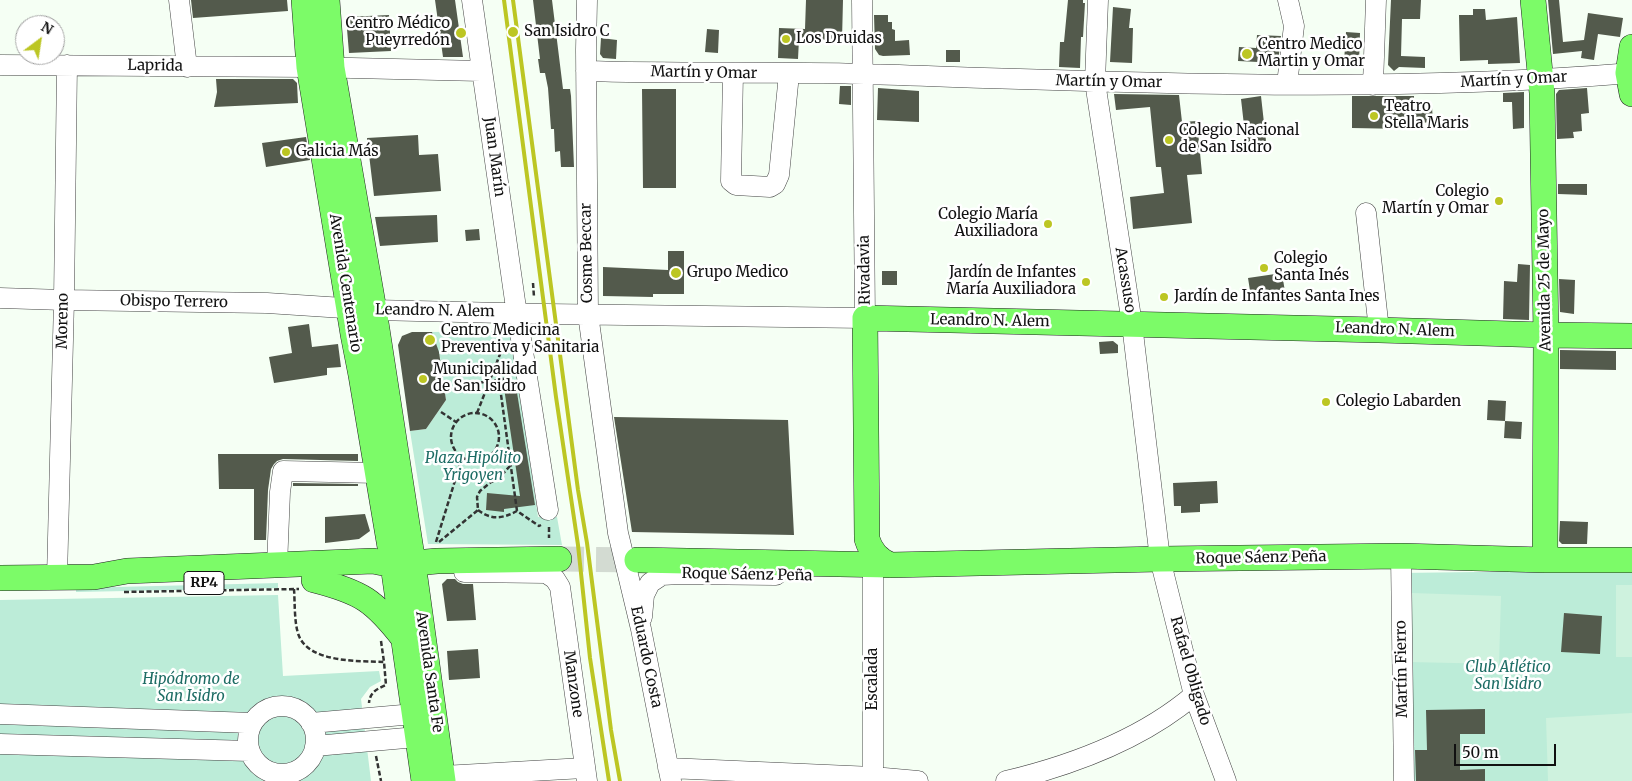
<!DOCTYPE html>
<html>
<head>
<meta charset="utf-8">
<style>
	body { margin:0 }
	#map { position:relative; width:1632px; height:781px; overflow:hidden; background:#f5fff4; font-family:Merriweather,serif }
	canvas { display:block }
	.north { position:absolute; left:15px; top:15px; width:50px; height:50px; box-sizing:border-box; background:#fff; border:1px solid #a0a0a0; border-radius:50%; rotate:31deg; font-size:14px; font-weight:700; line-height:20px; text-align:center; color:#111 }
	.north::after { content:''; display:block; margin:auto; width:18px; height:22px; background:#bcc623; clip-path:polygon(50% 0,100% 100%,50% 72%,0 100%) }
	.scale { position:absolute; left:1454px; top:744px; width:102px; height:22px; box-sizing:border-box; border:2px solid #111; border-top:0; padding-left:6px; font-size:15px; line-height:18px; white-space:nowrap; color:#111; -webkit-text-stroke:4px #fff; paint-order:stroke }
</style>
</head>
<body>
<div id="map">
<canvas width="1632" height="781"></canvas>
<div class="north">N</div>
<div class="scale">50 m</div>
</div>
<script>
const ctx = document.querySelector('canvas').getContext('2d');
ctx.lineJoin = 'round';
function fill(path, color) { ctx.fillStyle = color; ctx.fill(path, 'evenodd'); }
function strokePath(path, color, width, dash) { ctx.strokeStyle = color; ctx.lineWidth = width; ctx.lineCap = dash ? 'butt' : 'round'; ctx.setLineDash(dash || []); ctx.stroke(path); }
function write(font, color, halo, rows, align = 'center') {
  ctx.font = font + ' Merriweather,serif'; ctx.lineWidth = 5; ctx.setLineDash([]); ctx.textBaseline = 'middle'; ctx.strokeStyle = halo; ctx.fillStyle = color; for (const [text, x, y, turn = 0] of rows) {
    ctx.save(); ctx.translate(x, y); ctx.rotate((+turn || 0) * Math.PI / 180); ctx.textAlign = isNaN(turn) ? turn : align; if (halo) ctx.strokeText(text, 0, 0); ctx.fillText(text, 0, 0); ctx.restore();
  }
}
fill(new Path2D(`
	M511,331L538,517H557L562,545L428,544L410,431L426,429L446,400L440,357L432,332Z
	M1632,570V781H1406L1400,573Z
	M278,583V588L76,592V588Z
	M278,595L283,676L379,671L381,681L370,687L361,699L371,781H0V600Z`), '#bcecd8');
fill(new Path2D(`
	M1616,585H1632V657H1616Z
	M1411,593L1501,596L1499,664L1409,662Z
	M1632,713V781H1548L1546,718Z`), '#cef2de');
fill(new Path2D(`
	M191,0H287L288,11L193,18Z
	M435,0H455L463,57H443Z
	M533,0H552L563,89H570L571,96L574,167H561L560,151L555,152L554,129H551L548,88L545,73H540L538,59H540Z
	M806,0H843L842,40L799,39L798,59L778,58L779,28L805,29Z
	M1068,0H1083V3H1085L1083,37H1081L1080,68L1059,67L1060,42H1064Z
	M1391,0H1421L1420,19H1402L1401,56L1425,57V68L1399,67L1394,71L1388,65Z
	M1548,0H1559L1563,42L1584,40L1588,13L1623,18L1620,37L1598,34L1594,60L1581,58L1582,51L1553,54Z
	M1113,7L1131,9L1129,28H1133L1132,63L1110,62Z
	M1473,9H1485L1486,20L1517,17L1520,63L1488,64V60L1460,61L1459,15H1473Z
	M389,15L391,51L349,53L346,17Z
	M874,15H888V22H892V29L895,30V41L909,40L910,55L883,56L879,55L875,49Z
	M707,29L719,30L718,53L705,52Z
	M1346,32L1360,33L1359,63L1344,62Z
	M1257,35L1281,36L1278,63L1238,61L1239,47L1256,48Z
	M601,38L617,40L616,59L603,58L600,54Z
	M946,50H960V62H946Z
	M216,79H293L297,83L298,103L214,107L217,92Z
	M840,86H851V105L839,104Z
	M878,88L919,91V122L877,120Z
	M1587,88L1589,113L1581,114L1582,131L1573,132L1574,138L1557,139L1556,94L1559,90Z
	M642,89H676V188H643Z
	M1524,92V128L1513,129L1512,102H1503V93Z
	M1114,94L1179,95L1182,122L1197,121L1202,174L1187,175L1192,223L1133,229L1130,197L1164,193L1161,167H1156L1150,107L1116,110Z
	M1261,96L1266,141L1246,143L1241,99Z
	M1352,96H1414V108L1432,107L1433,122L1406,124V129L1352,128Z
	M418,135L419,155L438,154L441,191L374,196L367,138Z
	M306,137L310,160L266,167L262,143Z
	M1558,184H1587V195L1558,194Z
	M437,215L438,242L380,246L375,217Z
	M479,229L480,240L466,241L465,230Z
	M668,251H684V294H653V297L603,296V267L668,270Z
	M1518,264L1530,265L1529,320L1503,319L1504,281L1517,282Z
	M882,271H897V285H882Z
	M1282,273L1285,292L1251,297L1248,278Z
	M1559,279L1575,280L1574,314L1560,312Z
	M309,324L312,347L338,344L341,367L327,368V375L274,383L269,357L292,353L288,327Z
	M412,332H432L439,352L446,400L426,429L410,431L398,345L402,336Z
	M1113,341L1118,345V353L1100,354L1099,342Z
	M1560,350L1616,351V370L1560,369Z
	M515,380L535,505L504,509V512L486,510L487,493L520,496L503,381Z
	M1488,400L1506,401L1505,421L1487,420Z
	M614,417L788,420L794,535L632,532Z
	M1505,421L1522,422L1521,439L1504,438Z
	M218,454H358V461L283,459L277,461L274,464L271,469L268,490L266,540H254V489H219Z
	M1217,481L1218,503L1200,504V512L1181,513V506H1174L1173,483Z
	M293,483L358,484V486H293Z
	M365,514L370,531L359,539L325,543V517Z
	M1560,521L1588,522L1587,544H1562L1559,541Z
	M447,579H455L458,582L463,584H473L476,620L447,621L442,584Z
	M1564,613L1602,616L1600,654L1561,652Z
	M478,649L480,678L449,680L447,651Z
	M1485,709V734H1460V770L1485,769V781H1416L1415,750H1427L1426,710Z`), '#535a4c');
strokePath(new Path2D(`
	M559,559L637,560`), '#d3dbd2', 25, [25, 12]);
const minor = new Path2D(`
	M179,0L187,67
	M472,0L515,301L548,510
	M587,0L586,50L588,314L618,533L641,629L671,781
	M1098,0L1095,82L1132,324L1160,559L1194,695L1226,781
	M0,65L309,67L481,71
	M586,71C679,74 772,71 865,74C1120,82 1377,94 1632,73
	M733,73L731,181L736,185L770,187L775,184L779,175L789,74
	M1287,84L1294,26L1288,0
	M1373,85L1376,0
	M1366,213L1379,330
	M0,298L64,300L267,303L374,310L546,314L865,318L862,0
	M1401,556L1404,781
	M277,566L280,492L283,471L377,473
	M464,572L546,573L555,579L560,587L587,781
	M873,576V781
	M57,578L64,300L67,65
	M642,617L644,595L650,583L662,575L679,574L776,575
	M248 740a34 34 0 1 1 68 0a34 34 0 1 1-68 0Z
	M0,714L252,723
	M311,723L414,714
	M0,744L250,751
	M315,746L417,737
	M668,768L873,777L918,781
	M443,776L584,768
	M1006,781C1073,765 1141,740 1194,695`);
const major = new Path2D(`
	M304,0L309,67L353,334L361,375L393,565L424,781
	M327,0L332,68L374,310L413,563L443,781
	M1533,0L1542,93L1546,335L1545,560
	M1632,47L1628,73L1632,94
	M637,560L890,565L1160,559L1401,556L1545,560H1632
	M890,565C878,559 871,552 867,539L865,318L1379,330L1546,335L1632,336
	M0,578L94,577L127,571L373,561L393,565L437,561L559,559
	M314,580C361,592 374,600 404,639`);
strokePath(minor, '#444', 21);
strokePath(major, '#222', 26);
strokePath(new Path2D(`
	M533,283L534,297
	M499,380L517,511L539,526L541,525
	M457,386L510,378
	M441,412L456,422
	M451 437a24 24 0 1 1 48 0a24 24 0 1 1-48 0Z
	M477,413L504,344
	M478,510C491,520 502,519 517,511
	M549,527V538
	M436,542L462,458
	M439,542L478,510L477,497L480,491L491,482L498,479L510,466
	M294,589C295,602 294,624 299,636C310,663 360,661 384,662L386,685C377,689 370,692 369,703
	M124,592L299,589
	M381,641L384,662
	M376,756L381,781`), '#333', 2.5, [5, 2.5]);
strokePath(minor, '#fff', 20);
strokePath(major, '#7cfb68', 25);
strokePath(new Path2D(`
	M504,0L556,397L578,545L590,658L609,781
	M513,0L578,490L587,543L611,730L620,781`), '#bcc623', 4);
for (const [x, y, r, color] of [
	[513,32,6,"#bcc623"],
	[461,33,6,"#bcc623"],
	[786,39,5,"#bcc623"],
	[1247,54,6,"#bcc623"],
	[1374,116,5,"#bcc623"],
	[1169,140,5,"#bcc623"],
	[286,152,5,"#bcc623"],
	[1499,201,5,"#bcc623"],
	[1048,224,5,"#bcc623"],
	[1264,268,5,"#bcc623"],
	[676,273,6,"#bcc623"],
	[1086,282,5,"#bcc623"],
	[1164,297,5,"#bcc623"],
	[430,340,6,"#bcc623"],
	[423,379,5,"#bcc623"],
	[1326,402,5,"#bcc623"]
]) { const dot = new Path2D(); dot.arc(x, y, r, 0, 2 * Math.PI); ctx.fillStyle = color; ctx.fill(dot); strokePath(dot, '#fff', 2); }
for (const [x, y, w] of [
	[204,583,40]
]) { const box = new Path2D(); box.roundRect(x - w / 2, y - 11.5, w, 23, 4); ctx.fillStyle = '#fff'; ctx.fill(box); strokePath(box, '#111', 1); }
write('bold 14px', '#111', null, [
	["RP4",204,583]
]);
write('15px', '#111', '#fff', [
	["Centro Médico",450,24,"right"],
	["Pueyrredón",450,41,"right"],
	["San Isidro C",524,32],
	["Los Druidas",796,39],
	["Centro Medico",1258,45],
	["Martin y Omar",1258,62],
	["Teatro",1384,107],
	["Stella Maris",1384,124],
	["Colegio Nacional",1179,131],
	["de San Isidro",1179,148],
	["Galicia Más",296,152],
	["Colegio",1489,192,"right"],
	["Martín y Omar",1489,209,"right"],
	["Colegio María",1038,215,"right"],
	["Auxiliadora",1038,232,"right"],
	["Colegio",1274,259],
	["Santa Inés",1274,276],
	["Grupo Medico",687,273],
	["Jardín de Infantes",1076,273,"right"],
	["María Auxiliadora",1076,290,"right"],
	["Jardín de Infantes Santa Ines",1174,297],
	["Centro Medicina",441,331],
	["Preventiva y Sanitaria",441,348],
	["Municipalidad",433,370],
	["de San Isidro",433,387],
	["Colegio Labarden",1336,402]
], 'left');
write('15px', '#111', '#fff', [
	["Laprida",155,66,1],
	["Martín y Omar",704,73,1],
	["Martín y Omar",1514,80,-3],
	["Martín y Omar",1109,82,1],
	["Juan Marín",494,157,82],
	["Cosme Beccar",587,253,-91],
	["Rivadavia",865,270,-91],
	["Acassuso",1125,280,81],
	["Avenida 25 de Mayo",1545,280,-91],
	["Avenida Centenario",345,283,81],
	["Obispo Terrero",174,302,1],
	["Leandro N. Alem",435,311,1],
	["Moreno",63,321,-89],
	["Leandro N. Alem",990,321,1],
	["Leandro N. Alem",1395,330,2],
	["Roque Sáenz Peña",1261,558,-1],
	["Roque Sáenz Peña",747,575,1],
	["Eduardo Costa",646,657,78],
	["Martín Fierro",1402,669,-91],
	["Rafael Obligado",1190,671,74],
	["Avenida Santa Fe",429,672,82],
	["Escalada",873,679,-90],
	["Manzone",573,684,82]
]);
write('italic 15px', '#1d6c64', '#fff', [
	["Plaza Hipólito",473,459],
	["Yrigoyen",473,476],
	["Club Atlético",1508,668],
	["San Isidro",1508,685],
	["Hipódromo de",191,680],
	["San Isidro",191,697]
]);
</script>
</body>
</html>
